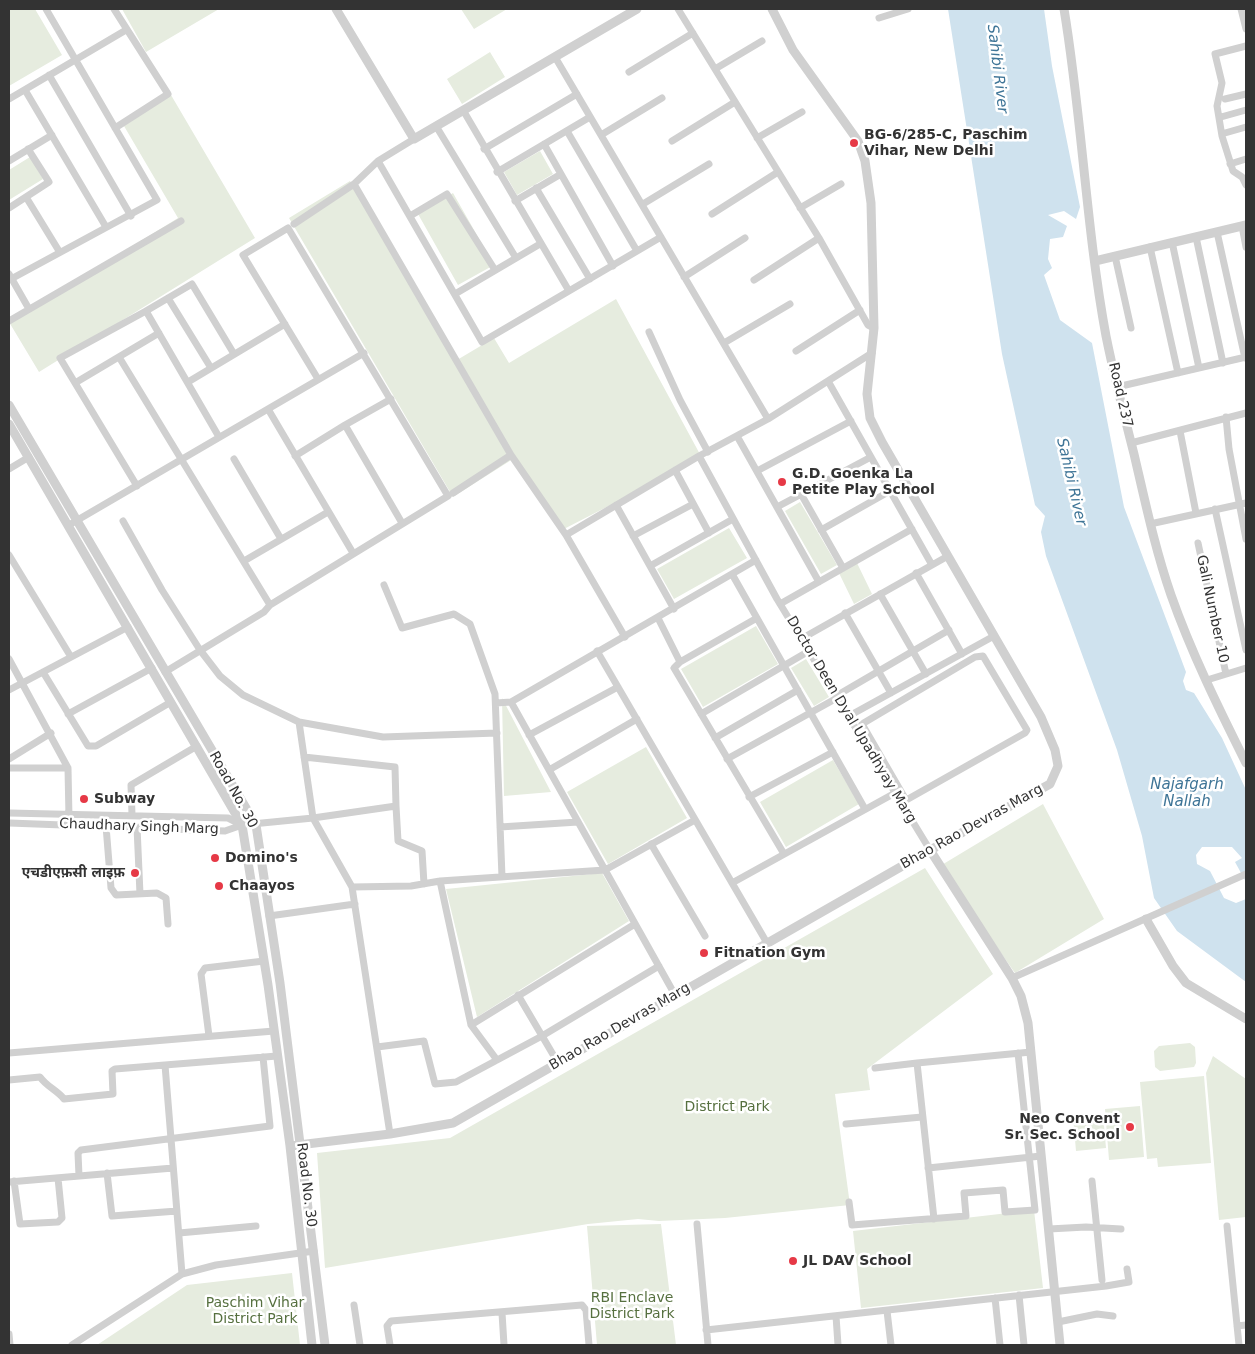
<!DOCTYPE html>
<html>
<head>
<meta charset="utf-8">
<style>
	body { margin:0 }
	#map { position:relative; width:1255px; height:1354px; overflow:hidden; background:#fff; font-family:"DejaVu Sans",sans-serif }
	canvas { display:block }
	.frame { position:absolute; inset:0; border:10px solid #333; pointer-events:none }
</style>
</head>
<body>
<div id="map">
<canvas width="1255" height="1354"></canvas>
<div class="frame"></div>
</div>
<script>
const ctx = document.querySelector('canvas').getContext('2d');
ctx.lineJoin = 'round';
function fill(path, color) { ctx.fillStyle = color; ctx.fill(path, 'evenodd'); }
function strokePath(path, color, width, dash) { ctx.strokeStyle = color; ctx.lineWidth = width; ctx.lineCap = dash ? 'butt' : 'round'; ctx.setLineDash(dash || []); ctx.stroke(path); }
function write(font, color, halo, rows, align = 'center') {
  ctx.font = font + ' "DejaVu Sans","Noto Sans Devanagari",sans-serif'; ctx.lineWidth = 5; ctx.setLineDash([]); ctx.textBaseline = 'middle'; ctx.strokeStyle = halo; ctx.fillStyle = color; for (const [text, x, y, turn = 0] of rows) {
    ctx.save(); ctx.translate(x, y); ctx.rotate((+turn || 0) * Math.PI / 180); ctx.textAlign = isNaN(turn) ? turn : align; if (halo) ctx.strokeText(text, 0, 0); ctx.fillText(text, 0, 0); ctx.restore();
  }
}
fill(new Path2D(`
	M9,9H35L62,55L9,86Z
	M122,9H219L146,52Z
	M461,9H507L474,29Z
	M490,52L505,77L462,104L447,79Z
	M171,95L255,238L39,372L9,322L178,218L124,126Z
	M540,151L553,174L517,195L504,172Z
	M30,157L43,179L9,200V170Z
	M350,181L457,360L494,338L509,363L616,299L702,458L560,531L516,457L453,497L289,218Z
	M453,193L494,265L458,285L418,214Z
	M800,502L837,565L821,574L785,511Z
	M729,528L747,558L674,599L657,569Z
	M857,563L872,594L854,604L839,573Z
	M756,626L778,664L703,707L681,669Z
	M806,659L829,697L814,706L791,668Z
	M502,698L551,792L504,796Z
	M646,747L687,818L608,864L567,792Z
	M833,760L859,804L786,847L760,802Z
	M1043,804L1104,919L1015,973L940,866Z
	M925,868L993,974L867,1069L870,1090L835,1094L850,1205L725,1218L659,1221L638,1219L588,1224L325,1268L317,1153L450,1138Z
	M602,873L629,921L477,1017L446,889Z
	M1190,1043L1195,1047L1196,1063L1194,1067L1160,1071L1155,1067L1154,1051L1159,1046Z
	M1213,1056L1246,1079V1217L1219,1220L1206,1073Z
	M1204,1076L1211,1163L1158,1167L1157,1158L1147,1159L1140,1082Z
	M1140,1106L1144,1157L1109,1160L1105,1109Z
	M1103,1114L1106,1148L1076,1151L1073,1117Z
	M1034,1210L1043,1288L861,1308L853,1231Z
	M661,1224L676,1345H597L587,1226Z
	M292,1273L300,1345H97L187,1285Z`), '#e6ecdf');
fill(new Path2D(`
	M948,9H1044L1052,66L1080,207L1076,219L1064,211L1048,215L1067,226L1063,237L1050,239L1048,259L1052,268L1044,275L1060,320L1092,343L1124,507L1186,672L1183,681L1186,690L1194,693L1222,738L1246,790V882L1235,862L1242,858L1232,847H1202L1196,855L1197,864L1210,871L1224,898L1236,903L1246,899V897V982L1177,931L1154,898L1142,836L1117,750L1046,556L1041,532L1045,516L1035,505L1002,354Z`), '#cfe2ee');
strokePath(new Path2D(`
	M114,9L168,94L115,128
	M678,9L819,238L868,325L874,328
	M1241,9L1246,29
	M879,18L908,9
	M1246,46L1215,54L1222,83L1217,106L1222,136L1233,171L1242,177L1246,185
	M555,57L768,419
	M715,69L762,41
	M629,72L693,33
	M49,75L131,216
	M25,90L106,227
	M9,99L126,30
	M1225,99L1246,94
	M463,110L569,291
	M1221,117L1246,110
	M436,126L516,258
	M567,131L637,251
	M1225,133L1246,127
	M601,135L662,98
	M757,138L802,112
	M672,141L735,102
	M544,144L613,266
	M484,149L577,94
	M9,161L52,135
	M378,161L482,342L661,237
	M1230,164L1246,159
	M497,172L590,117
	M354,184L511,455L566,535L625,637
	M536,188L590,279
	M26,197L59,251
	M515,201L561,174
	M643,204L709,164
	M9,208L49,182L28,149
	M800,208L841,184
	M712,214L778,172
	M410,216L447,194L495,270
	M294,224L354,184L378,161L414,139
	M1242,226L1246,247
	M1217,232L1245,358
	M1196,237L1223,363
	M1172,242L1199,368
	M1150,247L1178,373
	M1115,256L1131,328
	M9,274L29,309
	M684,277L745,238
	M11,279L157,200L46,9
	M754,280L819,238
	M455,294L540,244
	M168,298L211,368
	M146,311L192,284L234,354
	M9,321L181,221
	M649,332L680,400L708,452
	M724,343L790,304
	M796,351L860,310
	M119,357L270,605
	M828,381L932,565
	M188,382L285,324
	M75,383L159,333
	M1117,387L1246,357
	M391,399L345,425L402,523
	M268,409L353,553
	M1226,417L1229,449L1246,539
	M1180,431L1196,513
	M737,436L819,582
	M1131,443L1246,413
	M295,456L345,425
	M699,456L777,599L930,850
	M234,459L281,539
	M9,469L29,457
	M675,470L709,533
	M757,471L851,421
	M137,486L60,358L146,311L219,437
	M453,493L511,455
	M801,494L843,568
	M616,505L674,609
	M777,507L871,457
	M1215,509L1246,650
	M123,521L162,590L200,650L220,676L243,695L299,722L383,737L497,733
	M1150,524L1246,503
	M69,525L364,353
	M821,530L890,491
	M566,535L699,456L768,419L872,353
	M633,536L693,504
	M1198,543L1226,674
	M9,555L71,657
	M244,561L328,512
	M650,566L733,519
	M916,573L962,654
	M732,574L865,809
	M384,585L402,628L454,614L470,624L495,694L502,877
	M880,594L926,674
	M780,604L912,529
	M845,613L891,693
	M658,618L680,662
	M757,618L680,662L674,668L784,854
	M801,639L948,556
	M597,651L767,943
	M9,659L68,768L69,818
	M43,672L88,746H96L171,702
	M165,672L264,612L270,605L448,496L288,228L243,255L318,379
	M1207,680L1246,668
	M9,690L128,627
	M836,696L949,630
	M511,702L675,995
	M496,703L511,702L756,560
	M68,714L152,668
	M701,714L809,651
	M849,716L994,636
	M299,722L313,818L352,887L390,1134
	M529,735L618,687
	M715,738L798,690
	M304,757L395,767L396,806
	M9,759L51,733
	M727,759L837,698
	M9,768H68
	M549,770L637,719
	M749,797L833,752
	M901,803L1025,733L1027,730L983,656L975,657L862,724L906,800
	M9,813L228,818L242,825
	M132,815L131,785L197,746
	M9,823L225,831L242,825L313,818L396,806L398,841L422,851L424,884
	M106,826L111,888L116,895L157,893L166,898L168,924
	M137,827L140,894
	M500,827L578,822
	M651,844L705,936
	M440,881L471,1025L497,1060
	M732,883L895,793
	M352,887L411,886L440,881L605,870L695,820
	M269,916L355,904
	M1012,978L1246,874
	M518,995L558,1063
	M471,1025L635,924
	M209,1036L201,974L205,968L264,961
	M377,1047L424,1041L435,1084L456,1082L542,1036L659,966
	M9,1053L274,1031
	M165,1065L182,1274
	M875,1068L917,1063
	M9,1080L40,1077C47,1087 57,1090 64,1099L113,1094L112,1071L115,1069L277,1056
	M846,1124L922,1117
	M928,1168L1041,1156
	M107,1173L112,1216L177,1211
	M79,1176L78,1153L81,1150L270,1126L263,1057
	M14,1181L20,1224L58,1222L62,1218L58,1178
	M1092,1181L1102,1280
	M9,1182L173,1168
	M849,1202L852,1225L966,1216L964,1193L1003,1190L1005,1212L1035,1210L1018,1053
	M934,1219L917,1063L1031,1052
	M697,1224L708,1345
	M1227,1226L1239,1345
	M1049,1229L1086,1227L1121,1229
	M179,1233L256,1226
	M1019,1295L1024,1345
	M995,1298L1000,1345
	M354,1305L360,1345
	M887,1311L891,1345
	M502,1313L504,1345
	M836,1316L838,1345
	M1058,1322L1097,1314L1113,1316
	M1237,1326L1246,1325
	M706,1330L1106,1286L1129,1282L1127,1269
	M9,1334L10,1345
	M72,1345L182,1274L216,1265L314,1251
	M390,1345L387,1326L391,1321L582,1305L586,1310L589,1345`), '#d0d0d0', 7);
strokePath(new Path2D(`
	M336,9L414,139L637,9
	M1064,9C1082,117 1086,228 1106,336C1114,376 1124,415 1134,454C1145,501 1155,549 1171,595C1191,652 1219,709 1246,763
	M1095,261L1246,225
	M9,405L256,825L280,983L325,1345
	M9,424L242,825L268,985L290,1146L312,1345
	M930,850L1012,978L1021,996L1028,1023L1060,1345
	M1146,919L1173,966L1186,983L1246,1019
	M290,1146L390,1134L453,1123L925,853L1050,784L1058,766L1055,750L1041,717L882,442L870,418L867,394L874,328L871,203L865,161L858,141L793,50L772,9`), '#d0d0d0', 9);
for (const [x, y, r, color] of [
	[854,143,5,"#e63946"],
	[782,482,5,"#e63946"],
	[84,799,5,"#e63946"],
	[215,858,5,"#e63946"],
	[135,873,5,"#e63946"],
	[219,886,5,"#e63946"],
	[704,953,5,"#e63946"],
	[1130,1127,5,"#e63946"],
	[793,1261,5,"#e63946"]
]) { const dot = new Path2D(); dot.arc(x, y, r, 0, 2 * Math.PI); ctx.fillStyle = color; ctx.fill(dot); strokePath(dot, '#fff', 2); }
write('bold 14px', '#333', '#fff', [
	["BG-6/285-C, Paschim",864,135],
	["Vihar, New Delhi",864,151],
	["G.D. Goenka La",792,474],
	["Petite Play School",792,490],
	["Subway",94,799],
	["Domino's",225,858],
	["एचडीएफ़सी लाइफ़",125,873,"right"],
	["Chaayos",229,886],
	["Fitnation Gym",714,953],
	["Neo Convent",1120,1119,"right"],
	["Sr. Sec. School",1120,1135,"right"],
	["JL DAV School",803,1261]
], 'left');
write('14px', '#333', '#fff', [
	["Road 237",1120,395,77],
	["Gali Number 10",1212,609,78],
	["Doctor Deen Dyal Upadhyay Marg",851,720,59],
	["Road No. 30",233,790,61],
	["Chaudhary Singh Marg",139,827,2],
	["Bhao Rao Devras Marg",972,827,-29],
	["Bhao Rao Devras Marg",620,1027,-30],
	["Road No. 30",306,1185,83]
]);
write('14px', '#56703f', '#fff', [
	["District Park",727,1107],
	["RBI Enclave",632,1298],
	["District Park",632,1314],
	["Paschim Vihar",255,1303],
	["District Park",255,1319]
]);
write('italic 15px', '#3f7597', '#fff', [
	["Sahibi River",997,69,83],
	["Sahibi River",1071,482,77],
	["Najafgarh",1187,785],
	["Nallah",1187,802]
]);
</script>
</body>
</html>
